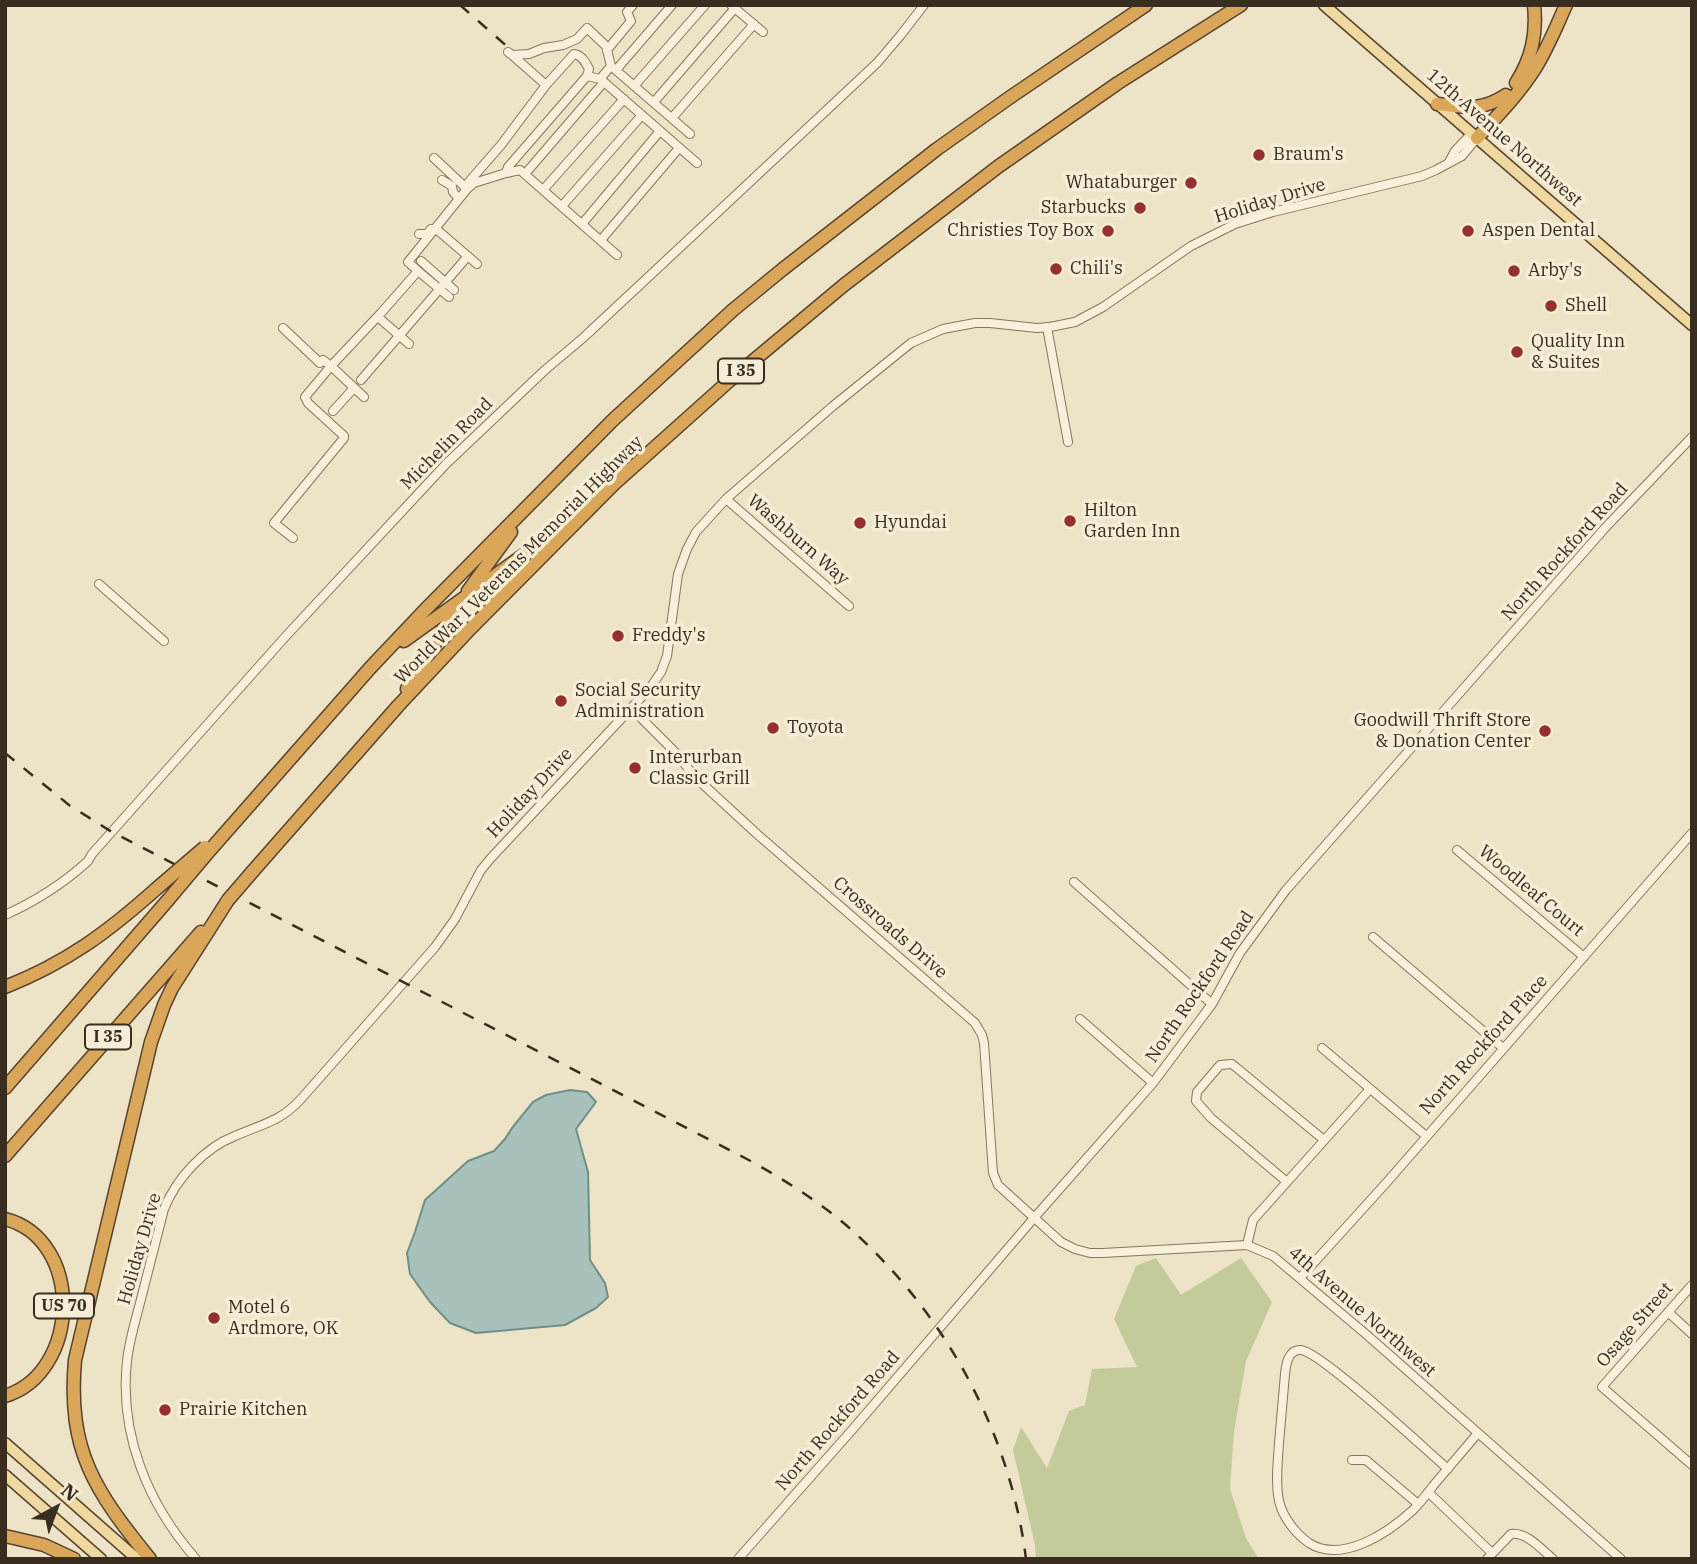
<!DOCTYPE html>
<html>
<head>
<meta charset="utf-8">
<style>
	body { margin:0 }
	#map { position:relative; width:1697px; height:1564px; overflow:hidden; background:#ede3c6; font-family:"IBM Plex Serif",serif }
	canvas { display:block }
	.frame { position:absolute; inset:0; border:7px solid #392d20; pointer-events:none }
	.north { position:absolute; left:21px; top:1473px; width:70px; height:70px; -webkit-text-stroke:5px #f5edd6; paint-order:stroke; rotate:41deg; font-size:19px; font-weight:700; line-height:28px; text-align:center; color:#392d20 }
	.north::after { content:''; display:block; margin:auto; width:24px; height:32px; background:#392d20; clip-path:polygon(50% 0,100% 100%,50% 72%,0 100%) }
</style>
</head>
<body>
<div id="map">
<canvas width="1697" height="1564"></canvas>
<div class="frame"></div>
<div class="north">N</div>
</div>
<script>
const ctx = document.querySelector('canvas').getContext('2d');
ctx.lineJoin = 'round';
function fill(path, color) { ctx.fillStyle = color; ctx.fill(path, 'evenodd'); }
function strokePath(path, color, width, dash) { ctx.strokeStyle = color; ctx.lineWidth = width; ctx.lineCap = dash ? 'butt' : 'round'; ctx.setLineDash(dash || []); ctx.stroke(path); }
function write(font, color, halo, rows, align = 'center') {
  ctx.font = font + ' "IBM Plex Serif",serif'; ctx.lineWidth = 7; ctx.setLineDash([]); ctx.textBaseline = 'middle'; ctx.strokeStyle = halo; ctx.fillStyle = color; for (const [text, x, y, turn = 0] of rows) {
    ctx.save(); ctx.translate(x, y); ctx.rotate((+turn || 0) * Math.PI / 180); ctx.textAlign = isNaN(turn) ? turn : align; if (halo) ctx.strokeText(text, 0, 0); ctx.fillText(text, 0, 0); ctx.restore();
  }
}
fill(new Path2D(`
	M1156,1258L1181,1295L1241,1258L1272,1302L1246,1361L1234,1432L1230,1489L1246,1538L1259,1559H1036L1035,1545L1013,1450L1021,1427L1047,1468L1069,1411L1085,1405L1092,1369L1137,1367L1114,1319L1136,1266Z`), '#c4cb9a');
const water = new Path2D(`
	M570,1090L587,1092L596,1102L576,1129L588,1172L590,1260L605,1283L608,1297L596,1308L565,1325L476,1333L450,1323L430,1302L410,1274L407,1253L415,1232L425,1200L468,1161L494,1151L505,1139L512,1128L533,1102L546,1095Z`);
fill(water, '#a8c1ba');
strokePath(water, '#6e9088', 2);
const minor = new Path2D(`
	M731,5L763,32
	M607,50L631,21L627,12L633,5
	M512,55L546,85L574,54C582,55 586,63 589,69L587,76
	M611,66L690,134
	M616,70L672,5
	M604,82L697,163
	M634,86L705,5
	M654,102L735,8
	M672,118L754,24
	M434,158L467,189L474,183L506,173L508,167L587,76L600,79L611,66L606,46L587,28L577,39L563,45L544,48L529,54L512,55L508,52
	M1449,162L1455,151L1472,133
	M506,173L520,170L617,255
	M525,174L604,82L600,79
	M442,180L452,186L453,192L459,199
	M467,184L501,145L546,85
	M543,190L624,99
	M562,206L642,115
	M582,224L660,131
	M435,228L477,264
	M419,234H427L431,229
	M601,240L679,148
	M421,261L454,290
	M418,271L449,297
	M378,317L409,344
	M1047,327L1068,442
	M283,328L320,363L323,360L331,366L381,313L418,271L408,262L467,189
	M361,380L468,256
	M333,411L354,388
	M726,499L849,606
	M293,538L274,523L344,438V436L308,403L305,397L331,366L364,397
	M99,584L164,641
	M632,709L676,753L695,777L757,834L975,1023L982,1035L984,1043L993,1173L998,1185L1061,1242L1075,1249L1090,1253H1103L1247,1245L1273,1256L1367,1335L1621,1559
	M1457,850L1584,957
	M1074,882L1212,1004
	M5,915C36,901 63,884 88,861L92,854L286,636L446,464L545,370L583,338L689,239L877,63L900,36L924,5
	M1373,937L1503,1048
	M1080,1019L1153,1083
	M1322,1048L1426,1136
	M1287,1182L1211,1118L1196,1101L1197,1092L1220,1065L1232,1064L1324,1140
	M1247,1245L1253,1220L1370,1089
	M1300,1278L1387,1182L1692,833
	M1692,1285L1602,1387L1692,1465
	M1668,1312L1692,1334
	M1352,1460H1366L1418,1504
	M1448,1469C1426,1450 1321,1352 1301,1350C1288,1349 1286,1365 1285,1374C1283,1397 1281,1420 1279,1443C1278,1462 1275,1482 1279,1501C1283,1518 1296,1534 1309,1543C1342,1564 1388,1533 1413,1510C1420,1503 1427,1494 1433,1486C1448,1468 1463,1451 1478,1433
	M1428,1492L1492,1553
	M196,1559C148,1504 119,1435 127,1361C129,1342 135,1322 140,1303C148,1272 156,1241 164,1209C176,1179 204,1148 235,1136C262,1124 280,1122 301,1099L435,947L455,919L481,870L491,858L650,688L661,672L667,656L678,574L687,549L696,532L726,499L833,406L911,343L943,329L975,323H990L1037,328L1050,327L1075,322L1103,307L1191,246L1235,224L1273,212L1422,176L1436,170L1462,156L1477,138
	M738,1559L852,1430L1034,1218L1153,1083L1212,1004L1240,953L1286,890L1605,528L1692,437
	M1487,1559L1511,1534C1527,1532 1541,1549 1553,1559`);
const major = new Path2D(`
	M1324,5L1692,325
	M5,1443L137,1559
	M5,1475L101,1559`);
const highway = new Path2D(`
	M1516,83C1532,58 1537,34 1534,5
	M1437,104C1466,107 1480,112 1506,95
	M1477,138C1497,116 1518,95 1534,70C1547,50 1556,27 1566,5
	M468,591L511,532
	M404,641L540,543L565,524
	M407,689L458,606
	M211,849L371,667L426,609L613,420L733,310L783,269L937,149L1009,98L1146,5
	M253,871L398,706L471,628L614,484L729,381L844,285L999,166L1118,83L1241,5
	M5,987C66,963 108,932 156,889
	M5,1088L168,900
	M5,1156L201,932
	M5,1219C84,1239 81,1373 5,1396
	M5,1536L44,1545L74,1559
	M150,1559C95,1491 67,1451 75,1360L151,1042L164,1005L172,988L228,900`);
strokePath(minor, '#88755c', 10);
strokePath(major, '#574330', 13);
strokePath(highway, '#574330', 15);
strokePath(minor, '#f8f0da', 8);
strokePath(major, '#efd9a0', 10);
strokePath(highway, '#daa65a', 12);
strokePath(new Path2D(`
	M460,5L510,49
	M5,753L69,805L112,832L745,1158C780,1177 815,1199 846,1225C943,1310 1010,1430 1026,1559`), '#392d20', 2.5, [12, 12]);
const highwayBridge = new Path2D(`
	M156,889L205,847
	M168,900L211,849
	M228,900L253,871`);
strokePath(highwayBridge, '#574330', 15, []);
strokePath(highwayBridge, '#daa65a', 12);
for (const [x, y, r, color] of [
	[1259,155,7,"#96302e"],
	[1191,183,7,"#96302e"],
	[1140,208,7,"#96302e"],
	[1108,231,7,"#96302e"],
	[1468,231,7,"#96302e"],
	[1056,269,7,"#96302e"],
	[1514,271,7,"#96302e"],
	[1551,306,7,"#96302e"],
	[1517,352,7,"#96302e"],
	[1070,521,7,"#96302e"],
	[860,523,7,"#96302e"],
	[618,636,7,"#96302e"],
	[561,701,7,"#96302e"],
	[773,728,7,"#96302e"],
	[1545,731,7,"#96302e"],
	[635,768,7,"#96302e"],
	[214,1318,7,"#96302e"],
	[165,1410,7,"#96302e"]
]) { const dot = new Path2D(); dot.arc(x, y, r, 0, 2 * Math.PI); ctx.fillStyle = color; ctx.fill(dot); strokePath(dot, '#f5edd6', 2.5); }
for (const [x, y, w] of [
	[741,371,46],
	[108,1037,46],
	[64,1306,60]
]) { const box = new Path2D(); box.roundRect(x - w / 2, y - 12.5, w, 25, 5); ctx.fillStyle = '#f5edd6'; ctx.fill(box); strokePath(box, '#392d20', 2); }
write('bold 16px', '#392d20', null, [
	["I 35",741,371],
	["I 35",108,1037],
	["US 70",64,1306]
]);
write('18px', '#392d20', '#f5edd6', [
	["12th Avenue Northwest",1504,138,41],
	["Holiday Drive",1270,201,-17],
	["Michelin Road",447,444,-45],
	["Washburn Way",798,540,41],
	["North Rockford Road",1565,552,-48],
	["World War I Veterans Memorial Highway",519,560,-45],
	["Holiday Drive",530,793,-47],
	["Woodleaf Court",1531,891,40],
	["Crossroads Drive",890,928,41],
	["North Rockford Road",1200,987,-56],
	["North Rockford Place",1484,1045,-48],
	["Holiday Drive",140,1249,-74],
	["4th Avenue Northwest",1362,1312,41],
	["Osage Street",1635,1325,-49],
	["North Rockford Road",838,1421,-49]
]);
write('18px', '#392d20', '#f5edd6', [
	["Braum's",1273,155],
	["Whataburger",1177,183,"right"],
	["Starbucks",1126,208,"right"],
	["Christies Toy Box",1094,231,"right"],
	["Aspen Dental",1482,231],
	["Chili's",1070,269],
	["Arby's",1528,271],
	["Shell",1565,306],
	["Quality Inn",1531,342],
	["& Suites",1531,363],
	["Hilton",1084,511],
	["Garden Inn",1084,532],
	["Hyundai",874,523],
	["Freddy's",632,636],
	["Social Security",575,691],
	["Administration",575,712],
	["Goodwill Thrift Store",1531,721,"right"],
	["& Donation Center",1531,742,"right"],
	["Toyota",787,728],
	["Interurban",649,758],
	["Classic Grill",649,779],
	["Motel 6",228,1308],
	["Ardmore, OK",228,1329],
	["Prairie Kitchen",179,1410]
], 'left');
</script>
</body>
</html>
